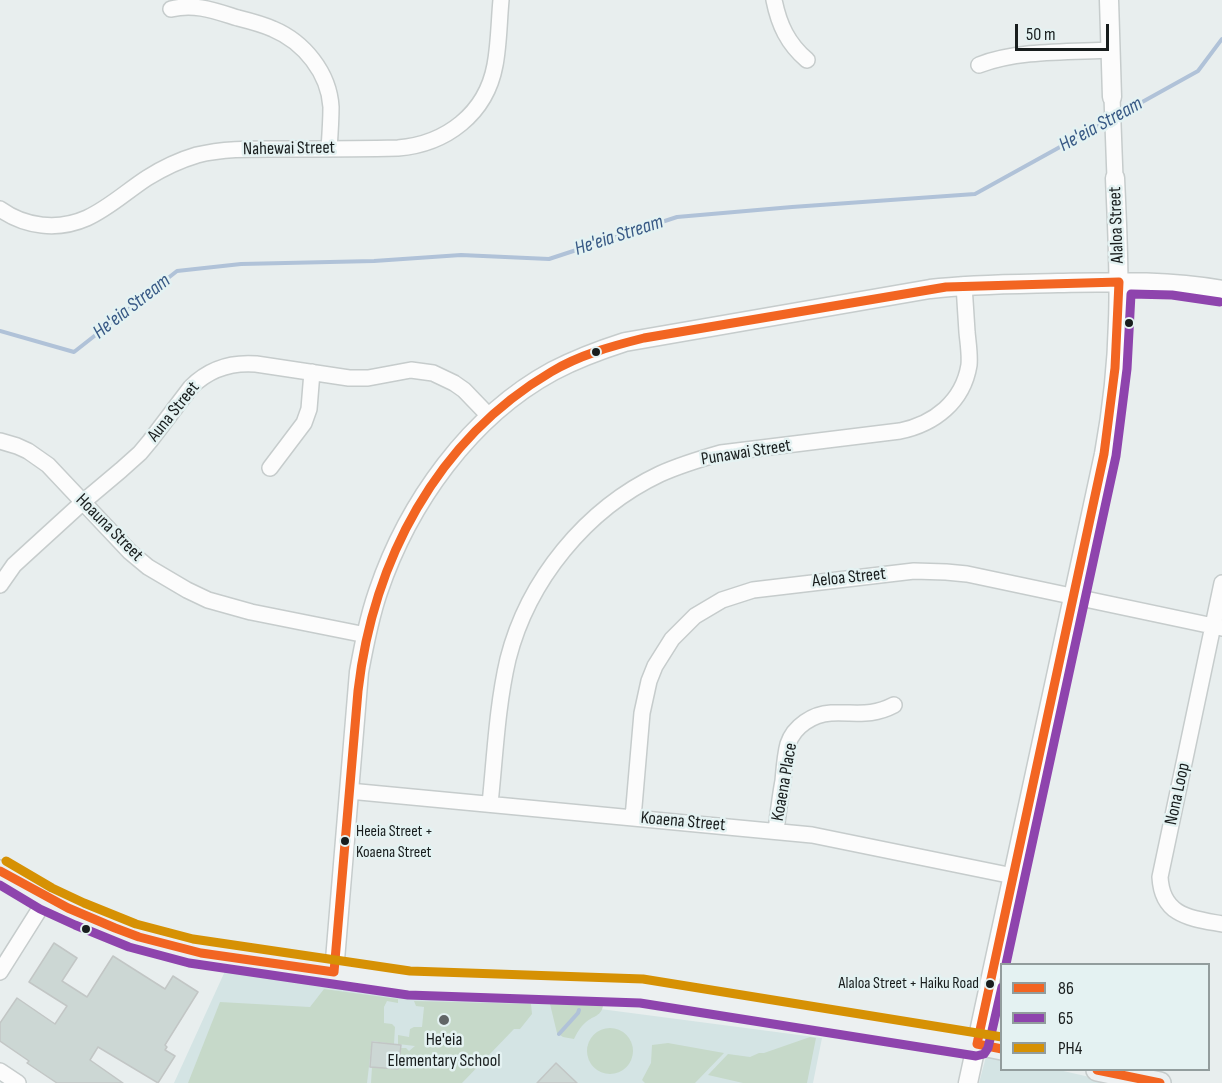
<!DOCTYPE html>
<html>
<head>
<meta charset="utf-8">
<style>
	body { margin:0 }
	#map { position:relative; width:1222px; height:1083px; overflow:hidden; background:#e8eeee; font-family:"Sofia Sans Condensed",sans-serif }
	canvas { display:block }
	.legend { position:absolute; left:1000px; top:963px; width:210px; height:108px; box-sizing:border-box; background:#e4f2f2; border:2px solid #929d9d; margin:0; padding:8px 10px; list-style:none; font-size:18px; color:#181d1d }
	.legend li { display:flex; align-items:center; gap:12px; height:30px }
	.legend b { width:30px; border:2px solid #929d9d }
	.scale { position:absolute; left:1015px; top:24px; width:94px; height:27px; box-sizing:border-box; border:3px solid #181d1d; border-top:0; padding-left:8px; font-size:18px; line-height:21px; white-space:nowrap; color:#181d1d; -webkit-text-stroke:4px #e4f2f2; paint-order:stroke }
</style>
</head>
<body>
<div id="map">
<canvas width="1222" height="1083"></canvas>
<ul class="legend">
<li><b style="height:8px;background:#f26522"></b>86</li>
<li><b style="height:8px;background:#8e44ad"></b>65</li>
<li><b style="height:8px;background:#d69104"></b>PH4</li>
</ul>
<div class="scale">50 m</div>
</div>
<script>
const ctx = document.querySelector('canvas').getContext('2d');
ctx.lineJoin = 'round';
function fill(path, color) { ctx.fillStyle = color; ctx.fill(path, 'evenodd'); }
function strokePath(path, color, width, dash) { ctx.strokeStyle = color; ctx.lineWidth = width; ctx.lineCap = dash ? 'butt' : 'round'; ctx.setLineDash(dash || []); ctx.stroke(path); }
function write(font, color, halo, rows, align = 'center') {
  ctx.font = font + ' "Sofia Sans Condensed",sans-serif'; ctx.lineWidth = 5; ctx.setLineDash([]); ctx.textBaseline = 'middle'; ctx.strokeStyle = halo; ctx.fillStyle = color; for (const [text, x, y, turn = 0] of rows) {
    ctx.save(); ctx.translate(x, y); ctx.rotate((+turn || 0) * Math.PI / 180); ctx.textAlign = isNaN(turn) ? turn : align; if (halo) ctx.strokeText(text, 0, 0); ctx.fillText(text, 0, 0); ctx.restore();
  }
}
fill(new Path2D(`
	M226,969L527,998L547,1002L822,1038L813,1083H174Z
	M987,1053L1001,1056L1002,1070H1059L1116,1083H979Z`), '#d4e4e4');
fill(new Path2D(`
	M324,989L398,999V1003L387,1001L384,1007V1023L392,1024L395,1027L394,1044L372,1041L367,1083H188L220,1002L310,1007Z
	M414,1001L531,1004L532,1014L520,1029H514L462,1083H371L372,1067L400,1048H406L409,1051L415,1046L398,1044V1035L409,1037L410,1029L414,1027H422L424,1007L416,1006Z
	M550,1004L603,1005C602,1016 593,1016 586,1022C580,1027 577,1033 574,1039L563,1037L557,1033Z
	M587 1051a23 23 0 1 1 46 0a23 23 0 1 1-46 0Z
	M810,1037L816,1038L807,1083H743L708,1075L728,1054L750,1057L759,1053H764Z
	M668,1043L724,1053L695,1083H645L642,1080L651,1063L652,1045Z`), '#c6d9c9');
strokePath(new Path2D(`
	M1117,116L1198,71L1222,39
	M0,331L74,352L177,271L241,264L374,261L461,255L549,259L677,217L792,207L975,194L1107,121
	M559,1034L578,1013L579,1010`), '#b0c2d8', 4);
const building = new Path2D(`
	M54,943L77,958L62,981L87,997L113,956L165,989L173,976L198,992L165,1045L167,1047L165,1050L175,1056L158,1083L98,1047L90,1060L123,1083H57L27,1063L29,1061L0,1041V1023L17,998L55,1024L67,1006L29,982Z
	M372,1042L401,1045L398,1069L370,1067Z
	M556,1063L577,1083H537Z`);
fill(building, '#ccd7d4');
strokePath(building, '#c2c6c5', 1.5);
const minor = new Path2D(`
	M774,0C779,25 788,44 807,60
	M171,9C195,3 215,11 238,18C250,21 262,24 273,29C304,42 329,73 331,107C331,121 330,135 329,149
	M979,65C1017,50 1069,52 1110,50
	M1112,97L1115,178
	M0,209C25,227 58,231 87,218C109,208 127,191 147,178C163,168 180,160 197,155C225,148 255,149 284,149C322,149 360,149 398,148C446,144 486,114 495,65C499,44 499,21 501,0
	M0,441L17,446L28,451L48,465L130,552L148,567L187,590L208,600L251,612L366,635
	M270,468L304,423L309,409L312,372
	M1222,583L1160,877C1162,916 1190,918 1222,924
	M0,585L14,565L26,554L83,502L121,470L140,453L150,441L191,387C209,369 230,362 256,364L349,378H368L411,370L433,373L454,383L464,390L490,417
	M349,791L812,835L1013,876
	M490,804C495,756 497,706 508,659C528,580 586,509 660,474C680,465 700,459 721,453L900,431C934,424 963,402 969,365C970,354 968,343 967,332C966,317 965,301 964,285
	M633,818L642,713L649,681L655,666L672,639L695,616L722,600L753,590L914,571L946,572L967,574L1222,628
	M776,831C778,814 780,797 783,781C784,769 785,755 788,744C794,726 813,714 831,713C856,712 871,717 894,705
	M0,972L46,899
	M0,1071L18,1083`);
const tertiary = new Path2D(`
	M1109,0L1112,97
	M334,972L359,672C364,645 369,618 378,592C408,503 470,416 553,371C576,359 600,350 625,342L930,289C973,284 1015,284 1058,283C1113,282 1167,280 1222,290
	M968,1083L1104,454C1112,410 1117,366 1118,321C1120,273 1117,225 1115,178`);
const secondary = new Path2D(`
	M0,871L46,899L79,914L132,935L162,943L191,951L409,983C486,989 564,985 641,991L977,1044L1002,1049
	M1097,1070L1160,1083`);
strokePath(minor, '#c6cccc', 18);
strokePath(tertiary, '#c6cccc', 21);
strokePath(secondary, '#c6cccc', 24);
strokePath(minor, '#fcfcfc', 15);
strokePath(tertiary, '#fcfcfc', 18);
strokePath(secondary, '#ecf0f1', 21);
strokePath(new Path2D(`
	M0,871L68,908L115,928L139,937L201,953L334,972L358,691C373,561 436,440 551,372C579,355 612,346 644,338L946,287L1119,282L1115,368L1104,454L977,1044L1002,1049
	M1097,1070L1160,1083`), '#f26522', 9);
strokePath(new Path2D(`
	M0,885L40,909L75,925L129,947L189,963L408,995L640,1003L976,1056L984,1054L988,1048L1002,987
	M1006,964L1116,456L1127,369L1131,294L1172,295L1220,302`), '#8e44ad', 9);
strokePath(new Path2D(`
	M6,861L52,888L84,903L136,924L193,939L410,971L643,979L1002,1037`), '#d69104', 9);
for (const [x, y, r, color] of [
	[1129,323,5,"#181d1d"],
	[596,352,5,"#181d1d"],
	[345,841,5,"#181d1d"],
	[86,929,5,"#181d1d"],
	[990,984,5,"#181d1d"],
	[444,1020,6,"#616666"]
]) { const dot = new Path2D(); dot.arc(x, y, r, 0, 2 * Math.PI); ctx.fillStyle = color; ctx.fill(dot); strokePath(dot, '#e4f2f2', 2); }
write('16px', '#181d1d', '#e4f2f2', [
	["Heeia Street +",356,832],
	["Koaena Street",356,853],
	["Alaloa Street + Haiku Road",979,984,"right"]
], 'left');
write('18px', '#181d1d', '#e4f2f2', [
	["Nahewai Street",289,149,-1],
	["Alaloa Street",1117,225,-92],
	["Auna Street",174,412,-51],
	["Punawai Street",746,453,-9],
	["Hoauna Street",109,528,45],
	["Aeloa Street",849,578,-6],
	["Koaena Place",785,782,-80],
	["Nona Loop",1178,794,-78],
	["Koaena Street",683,822,5]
]);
write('18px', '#181d1d', '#e4f2f2', [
	["He'eia",444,1040],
	["Elementary School",444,1061]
]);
write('italic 20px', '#385985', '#e4f2f2', [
	["He'eia Stream",1101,125,-29],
	["He'eia Stream",619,236,-18],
	["He'eia Stream",132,307,-38]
]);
</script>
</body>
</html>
